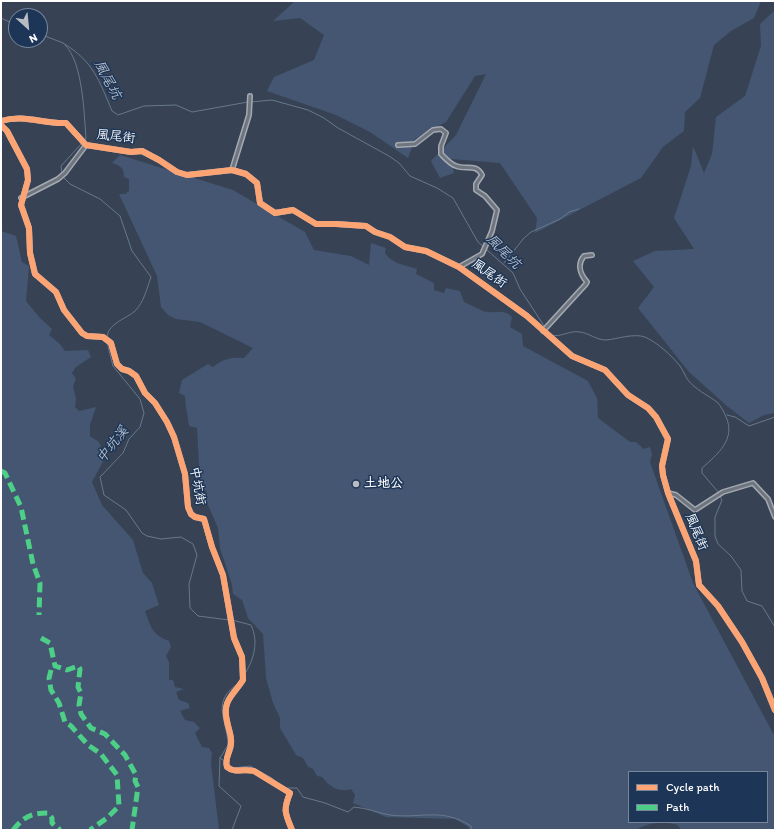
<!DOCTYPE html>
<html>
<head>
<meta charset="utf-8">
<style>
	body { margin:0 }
	#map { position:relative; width:776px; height:831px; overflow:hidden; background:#374354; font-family:Itim,sans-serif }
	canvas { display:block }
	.frame { position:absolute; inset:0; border:2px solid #fff; pointer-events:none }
	.legend { position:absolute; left:628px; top:771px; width:140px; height:52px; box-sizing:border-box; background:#1d3557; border:1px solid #77869a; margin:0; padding:5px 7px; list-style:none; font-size:12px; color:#fff }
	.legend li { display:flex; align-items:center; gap:8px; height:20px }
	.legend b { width:20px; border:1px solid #77869a }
	.north { position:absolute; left:8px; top:8px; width:40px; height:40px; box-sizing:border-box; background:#1d3557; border:1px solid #77869a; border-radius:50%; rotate:153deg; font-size:11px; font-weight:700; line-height:16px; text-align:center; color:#fff }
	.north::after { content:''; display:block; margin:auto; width:14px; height:18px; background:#b9bdc3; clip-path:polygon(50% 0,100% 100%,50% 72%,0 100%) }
</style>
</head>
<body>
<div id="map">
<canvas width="776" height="831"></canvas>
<div class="frame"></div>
<ul class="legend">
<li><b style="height:5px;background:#fda474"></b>Cycle path</li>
<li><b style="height:5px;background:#4dcf88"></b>Path</li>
</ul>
<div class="north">N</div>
</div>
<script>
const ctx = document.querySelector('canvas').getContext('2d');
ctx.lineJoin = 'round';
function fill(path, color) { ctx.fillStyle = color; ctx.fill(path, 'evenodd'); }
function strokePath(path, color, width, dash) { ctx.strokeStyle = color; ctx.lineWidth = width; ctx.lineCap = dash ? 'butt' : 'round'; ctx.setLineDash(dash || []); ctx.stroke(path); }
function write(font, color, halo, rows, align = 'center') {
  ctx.font = font + ' Itim,"LXGW WenKai TC",sans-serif'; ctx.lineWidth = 3; ctx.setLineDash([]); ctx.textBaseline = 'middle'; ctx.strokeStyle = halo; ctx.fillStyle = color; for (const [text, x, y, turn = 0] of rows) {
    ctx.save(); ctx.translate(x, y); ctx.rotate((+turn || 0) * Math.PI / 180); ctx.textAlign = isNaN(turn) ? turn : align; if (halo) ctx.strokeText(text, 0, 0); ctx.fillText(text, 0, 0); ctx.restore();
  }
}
fill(new Path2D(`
	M295,1H761L754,18L731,31L714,45L700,98L685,112L684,131L663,147L641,178L535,233L537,218L500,163L451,159L454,173L440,178L431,161L456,135L486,74L475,76L446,122L415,139L408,158L370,132L336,115L267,91L274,77L314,60L324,35L300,18L273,21Z
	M775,10V413L764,415L749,423L727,406L689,372L638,308L654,287L633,261L655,251L694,249L674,218L691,166L693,146L704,173L712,154L716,117L745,96L761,46L760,24Z
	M120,155L233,190L305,232L314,250L351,256L369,265L371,243L386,248L385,253L389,258L397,263L417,269L416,274L434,283V290L444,293L446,288L460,291L464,302C470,304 482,312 488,312C497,313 504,309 512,317L510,327L522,334L523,346L588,381L597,398L598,418L630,442H636L644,449L650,447L652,454L650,462L693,583L775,737V830H681L678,825C664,821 649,822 636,830H470L468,827L455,819L386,817L353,803L355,795L351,789C339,793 330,787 322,777L317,776L313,769L308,767L303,758L296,755L280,728V718L273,703L266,678L263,634L248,618L242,600L233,594L232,585L220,548L218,528L205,498L207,491L203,490L204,483H198L199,465L197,428L189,426C188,415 185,407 185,396L179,393L182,380L208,364L213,367C223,359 231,357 244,358L253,348L200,322L176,319L168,315L161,307L157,276L119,194H125L129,191V179L124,177C124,167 120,166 112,163ZM629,772H767V822H629Z
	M1,231L16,236L22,262L29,266L26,301L40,318L52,329L49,335L60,344L65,351L88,350L91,357L76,367L72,373L76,379L73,386L76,399L75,407L79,411L96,407L90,425V436L99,442L105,458L92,482L102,505L133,540L143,573L152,583L159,605L145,611C151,627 152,635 169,641L171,647L166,656L169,662V680H173L175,687L184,689L176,692L179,700L188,703L190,708L180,711L185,720L194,722L200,728L195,733L202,747L209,748L212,753L211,763L219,830H1Z`), '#445671');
strokePath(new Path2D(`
	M1,18L16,25
	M40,34L63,43
	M63,43C93,61 99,80 112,111L118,115L144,106L176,105L192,112L248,102
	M65,45C83,62 84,114 86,138L84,141
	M251,102L272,100L308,110L324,118L338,128L389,156L399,163L410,176L437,188L453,198L478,242L513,273L520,289L550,335C561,338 569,330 580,332C589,333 596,340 606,340C618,339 633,333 645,337C658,343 671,355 680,366C683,370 685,376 688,380C695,389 707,395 717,402C721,406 724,412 726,417C736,439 718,454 702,468V473L719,493
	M62,174L61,166L82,143
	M63,177L70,184L100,199L120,216L132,251L151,277C147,288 144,302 135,311C126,319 106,324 107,339
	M504,263L524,238L531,232L560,219L569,212L579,209
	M107,342L113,366L140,399L144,413L140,427L129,439L123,453L100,477L104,495L126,510L142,533L147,536L161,539L181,537L193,544L197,555L189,584L190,608L198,616L229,620
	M727,415L735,417L749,426L775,417
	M720,496L722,500L715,517V536L718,544L731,556L741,570L742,591L747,601L762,606L775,627
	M232,620L251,625C259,642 254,660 244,675
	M220,758L226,762
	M228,764L233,768L250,766L272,778L280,785
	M284,788H297L303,797L325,803L348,812L354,807C367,808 378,813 390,815C422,819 441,807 471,826L472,830
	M232,830L241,806L219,786L220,758L228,745C227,718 210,702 239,683`), '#68788c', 1);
const street = new Path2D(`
	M1,121C24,114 43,124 66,123L86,145L131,152L142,151L159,160L177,172L187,175L232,170L246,174L257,183L260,203L275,213L293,210L316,224H336L366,226L375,232L390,237L405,247L426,251L459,267L527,316L572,356L605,370L628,395L648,408L656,417L668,439L662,466L663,475L668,493L696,561L699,585L718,606L742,642L762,678L775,710
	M1,125L7,131L27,169L28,180L21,205L29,228L30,253L35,274L56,292L64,310L82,333L87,336L103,337L111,343L117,364L122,369L129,371L136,376L145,393L155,403L167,422L174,437L185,474L188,507L191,514L195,517L204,519L212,547L223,575L234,638L242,657L243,680C233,696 222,700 227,721C228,728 232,736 231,743C231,752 224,757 227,767C235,774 245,768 254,771L290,793C283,810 285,813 292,830
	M398,145L415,144L433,130L441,129L446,133L441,146V154C445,158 450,164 456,166C466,170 476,163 482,175L476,184V190L485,196L497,210L492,231L482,254L459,267
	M232,170L249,115L250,96
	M21,198L58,179L65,173L86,145
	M543,331L586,284L587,282C580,274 577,264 584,256L592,255
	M668,493L676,495L695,510L723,492L753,483L768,499L775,517`);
strokePath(street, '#a5aab2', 6);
strokePath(street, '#6f757e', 3);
strokePath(new Path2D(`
	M1,471L5,473L21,507L33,564L40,583L39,615
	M41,638L50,643L55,666L67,670L78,666L80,669L78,687L81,693L79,705L81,714L91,728L105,734L125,755L136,775L135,781L138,787L132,830
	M51,670L49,678L51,690L59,703L65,722L71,726L88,745L101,754L117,775L119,806L107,818L90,830
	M13,830C24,817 30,813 48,813L52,818V823L60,830`), '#4dcf88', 5, [10, 5]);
strokePath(new Path2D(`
	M1,121C24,114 43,124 66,123L86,145L131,152L142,151L159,160L177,172L187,175L232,170L246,174L257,183L260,203L275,213L293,210L316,224H336L366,226L375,232L390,237L405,247L426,251L459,267L527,316L572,356L605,370L628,395L648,408L656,417L668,439L662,466L663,475L668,493L696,561L699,585L718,606L742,642L762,678L775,710
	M1,125L7,131L27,169L28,180L21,205L29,228L30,253L35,274L56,292L64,310L82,333L87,336L103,337L111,343L117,364L122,369L129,371L136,376L145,393L155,403L167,422L174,437L185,474L188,507L191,514L195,517L204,519L212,547L223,575L234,638L242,657L243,680C233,696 222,700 227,721C228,728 232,736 231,743C231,752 224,757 227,767C235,774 245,768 254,771L290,793C283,810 285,813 292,830`), '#fda474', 6);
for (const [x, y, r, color] of [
	[356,484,4,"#b9bdc3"]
]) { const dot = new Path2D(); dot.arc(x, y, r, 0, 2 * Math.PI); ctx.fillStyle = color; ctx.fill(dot); strokePath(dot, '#1d3557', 1.5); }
write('13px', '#fff', '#1d3557', [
	["風尾街",116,137,6],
	["風尾街",489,274,35],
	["中坑街",197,486,80],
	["風尾街",696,532,68]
]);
write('bold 13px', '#fff', '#1d3557', [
	["土地公",364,484]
], 'left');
write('italic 14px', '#b6bec8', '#1d3557', [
	["風尾坑",107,80,62],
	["風尾坑",503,252,45],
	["中坑溪",113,445,-52]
]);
</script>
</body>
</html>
